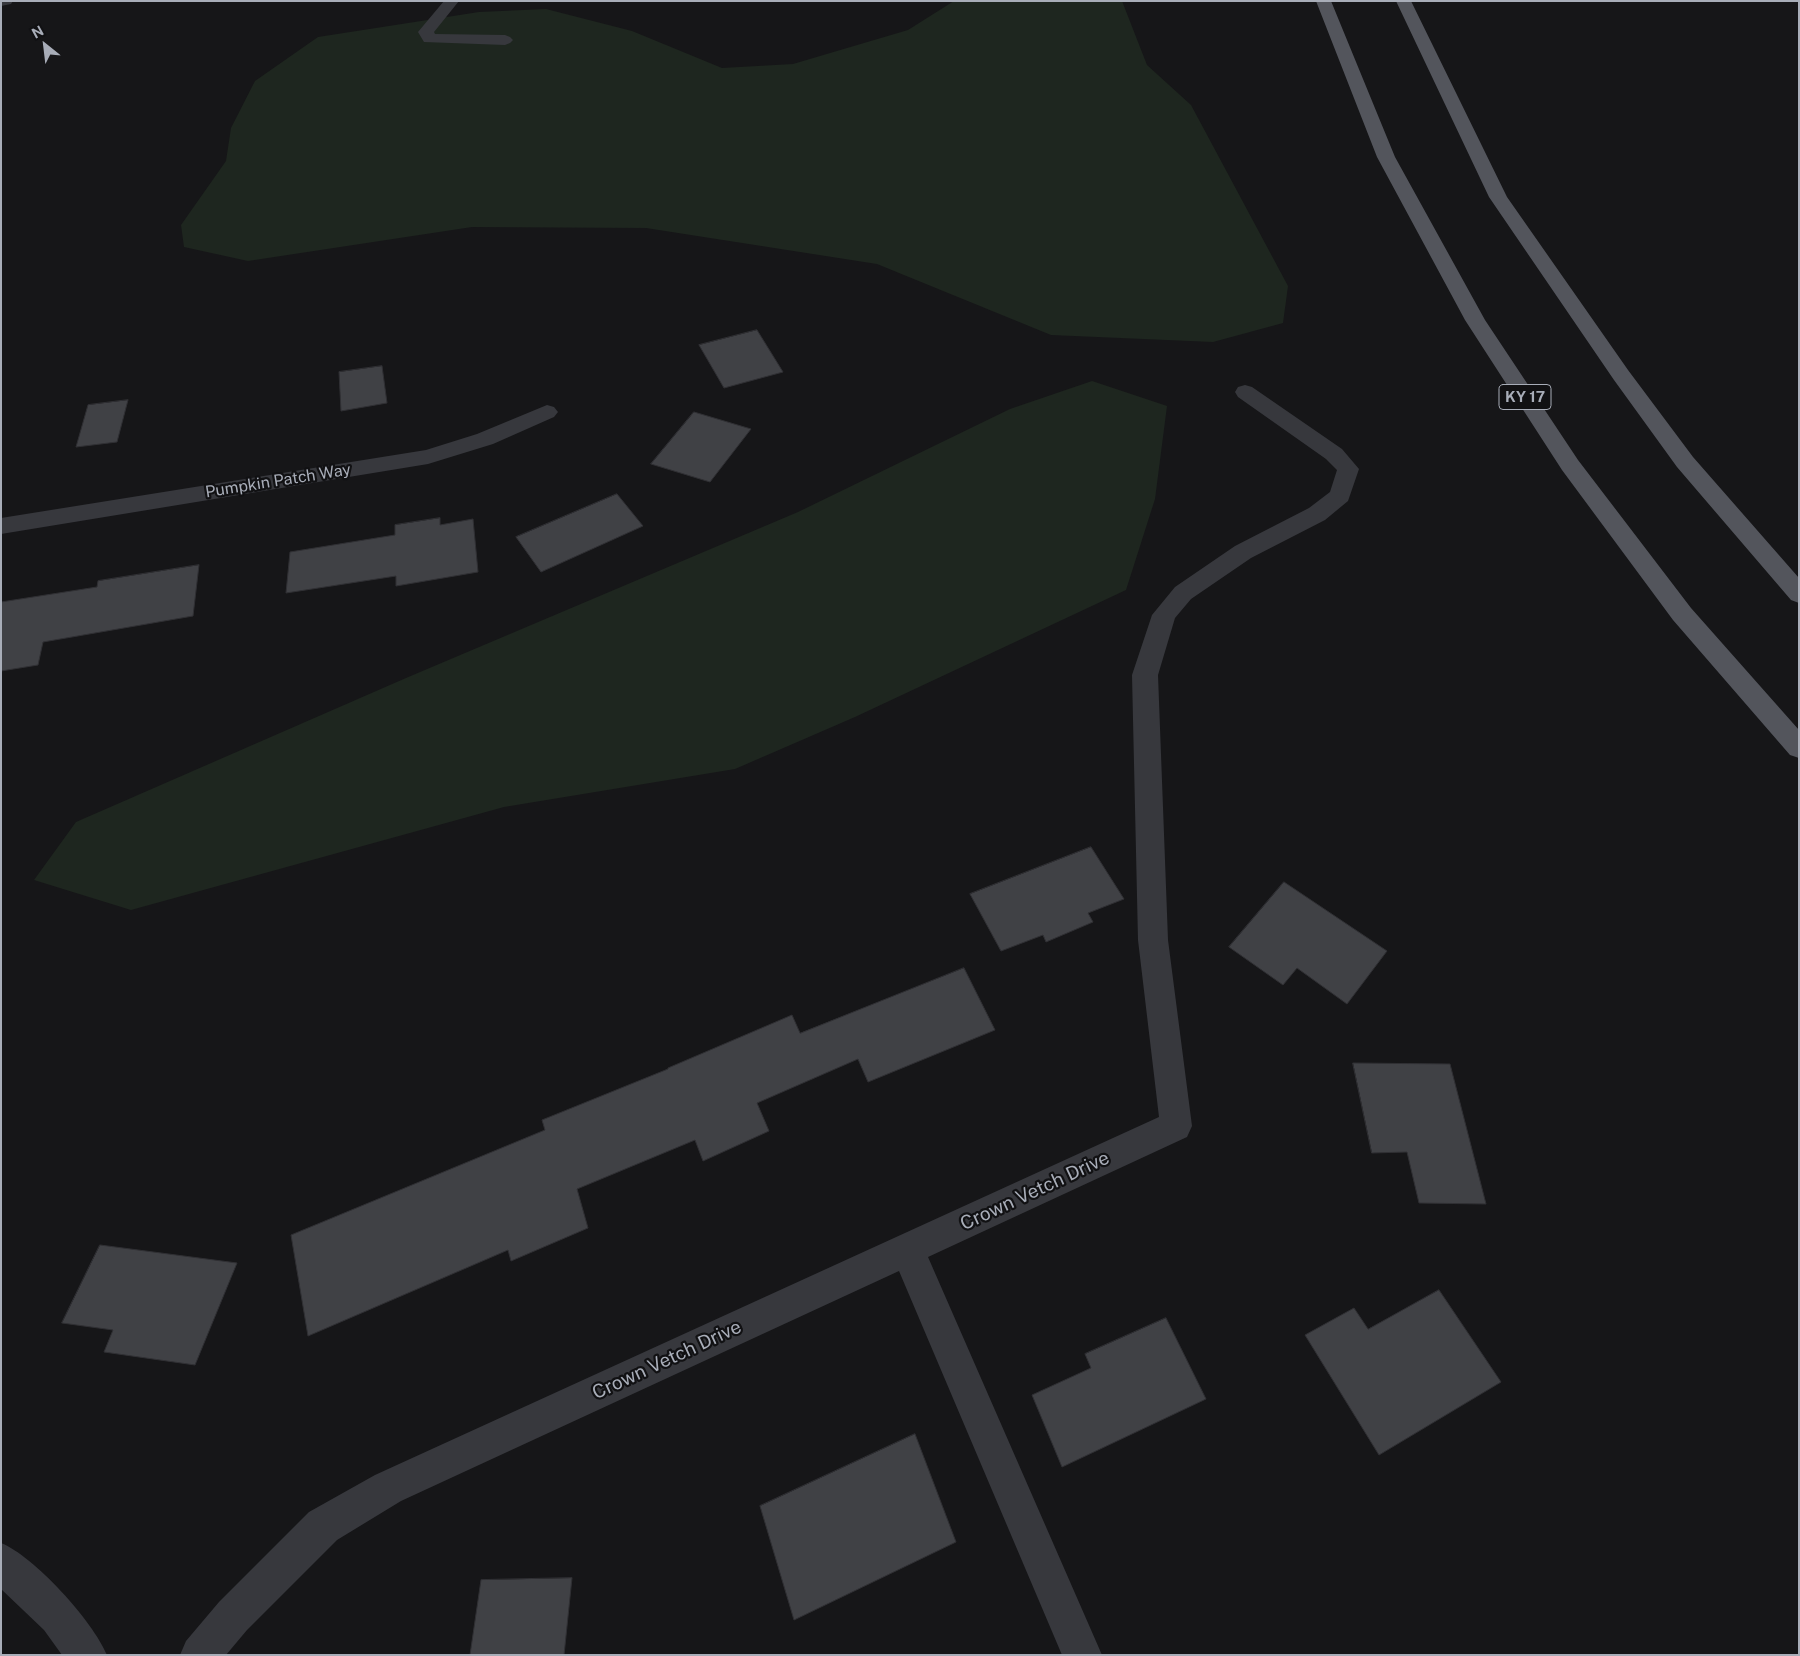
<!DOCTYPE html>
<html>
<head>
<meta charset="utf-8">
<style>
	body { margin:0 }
	#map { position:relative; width:1800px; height:1656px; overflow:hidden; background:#161618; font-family:"Public Sans",sans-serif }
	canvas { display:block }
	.frame { position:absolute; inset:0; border:2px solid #a8adb8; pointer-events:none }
	.north { position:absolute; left:20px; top:20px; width:50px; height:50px; -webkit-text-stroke:4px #111113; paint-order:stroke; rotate:331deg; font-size:14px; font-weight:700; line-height:20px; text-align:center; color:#a8adb8 }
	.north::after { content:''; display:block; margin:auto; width:18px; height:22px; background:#a8adb8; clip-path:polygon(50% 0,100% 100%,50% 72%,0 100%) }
</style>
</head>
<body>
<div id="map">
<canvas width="1800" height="1656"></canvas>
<div class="frame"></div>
<div class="north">N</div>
</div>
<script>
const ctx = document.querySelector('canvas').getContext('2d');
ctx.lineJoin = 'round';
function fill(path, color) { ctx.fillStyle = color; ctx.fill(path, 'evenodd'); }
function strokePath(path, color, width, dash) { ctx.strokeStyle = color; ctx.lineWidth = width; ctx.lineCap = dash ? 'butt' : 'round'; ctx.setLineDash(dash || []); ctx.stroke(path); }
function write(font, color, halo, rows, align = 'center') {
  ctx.font = font + ' "Public Sans",sans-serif'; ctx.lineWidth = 4.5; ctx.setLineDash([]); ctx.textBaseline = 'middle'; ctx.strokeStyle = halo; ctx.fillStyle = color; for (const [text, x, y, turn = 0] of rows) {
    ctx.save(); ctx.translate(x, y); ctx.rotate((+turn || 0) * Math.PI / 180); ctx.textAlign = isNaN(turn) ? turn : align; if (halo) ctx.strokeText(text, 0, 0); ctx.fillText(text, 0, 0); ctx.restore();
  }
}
fill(new Path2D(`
	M954,1H1122L1147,65L1191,105L1288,286L1283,323L1213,342L1051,335L877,264L646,228L472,227L248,261L184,247L181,225L226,161L231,128L255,81L318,37L479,12L546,9L632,31L722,68L793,64L908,30Z
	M1092,381L1167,406L1155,499L1126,590L855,717L735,769L504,807L131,910L34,880L76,822L406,678L798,512L1010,409Z`), '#1e261f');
const building = new Path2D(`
	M757,330L783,372L724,388L699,345Z
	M382,366L387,403L341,411L339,372Z
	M128,400L117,442L76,447L88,405Z
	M694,412L751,429L710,482L651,464Z
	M617,494L643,526L541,572L516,537Z
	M440,518V525L473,519L478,572L396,586V576L286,593L290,552L395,535V525Z
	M199,565L193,616L43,642L38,665L1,671V602L97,587L98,581Z
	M1091,847L1124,899L1088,913L1093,922L1046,942L1043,935L1001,951L970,894Z
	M1284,882L1387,951L1347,1004L1297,968L1283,985L1229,947Z
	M964,968L995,1030L868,1082L858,1059L757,1103L769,1131L703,1161L695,1140L577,1189L588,1228L511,1261L508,1250L308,1336L291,1235L545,1130L542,1120L668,1069V1068L792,1015L800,1033Z
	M1353,1063L1450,1064L1486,1204L1419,1203L1407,1152L1372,1153Z
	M100,1245L237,1263L195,1365L104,1352L113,1330L62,1323Z
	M1439,1290L1501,1382L1379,1455L1305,1335L1354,1308L1368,1329Z
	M1166,1318L1206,1399L1062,1467L1032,1395L1091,1368L1085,1354Z
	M915,1434L956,1542L794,1620L760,1506Z
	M572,1578L564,1655H470L481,1580Z`);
fill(building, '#404145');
strokePath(building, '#303034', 1);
fill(new Path2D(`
	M1,1H13L11,4L1,6Z
	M444,1H459L434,32L435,34L505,35L510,37L513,40L510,43L505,45L424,42L418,32Z
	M1245,385L1252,387L1342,449L1359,469L1348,501L1325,520L1251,558L1191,599L1175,618L1158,675L1168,940L1192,1126L1187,1137L928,1257L1102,1655H1062L899,1271L401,1501L337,1540L247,1630L226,1655H180L186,1641L219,1602L309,1512L375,1475L1159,1117L1138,940L1132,675L1152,615L1175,587L1235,546L1309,508L1330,492L1337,470L1326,459L1238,397L1235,392L1238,387Z
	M547,405L554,407L558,412L554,417L493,444L428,464L1,534V518L426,450L477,434Z
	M1,1543C34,1556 93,1621 107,1655H62L44,1630L1,1589Z`), '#37383d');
fill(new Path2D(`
	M1316,1H1331L1395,157L1485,320L1578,460L1691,608L1799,730V758L1790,755L1673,620L1562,470L1465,320L1377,157Z
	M1396,1H1411L1507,197L1628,370L1693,457L1799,578V603L1791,600L1677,467L1614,380L1489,197Z`), '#53555c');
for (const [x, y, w] of [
	[1525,397,52]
]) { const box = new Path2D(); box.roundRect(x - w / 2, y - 12.5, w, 25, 4); ctx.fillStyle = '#111113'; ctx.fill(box); strokePath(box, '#a8adb8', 1); }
write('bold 15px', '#a8adb8', null, [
	["KY 17",1525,397]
]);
write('16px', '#a8adb8', '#111113', [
	["Pumpkin Patch Way",278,481,-9]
]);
write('19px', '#a8adb8', '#111113', [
	["Crown Vetch Drive",1035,1191,-25],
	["Crown Vetch Drive",667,1360,-25]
]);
</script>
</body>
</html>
